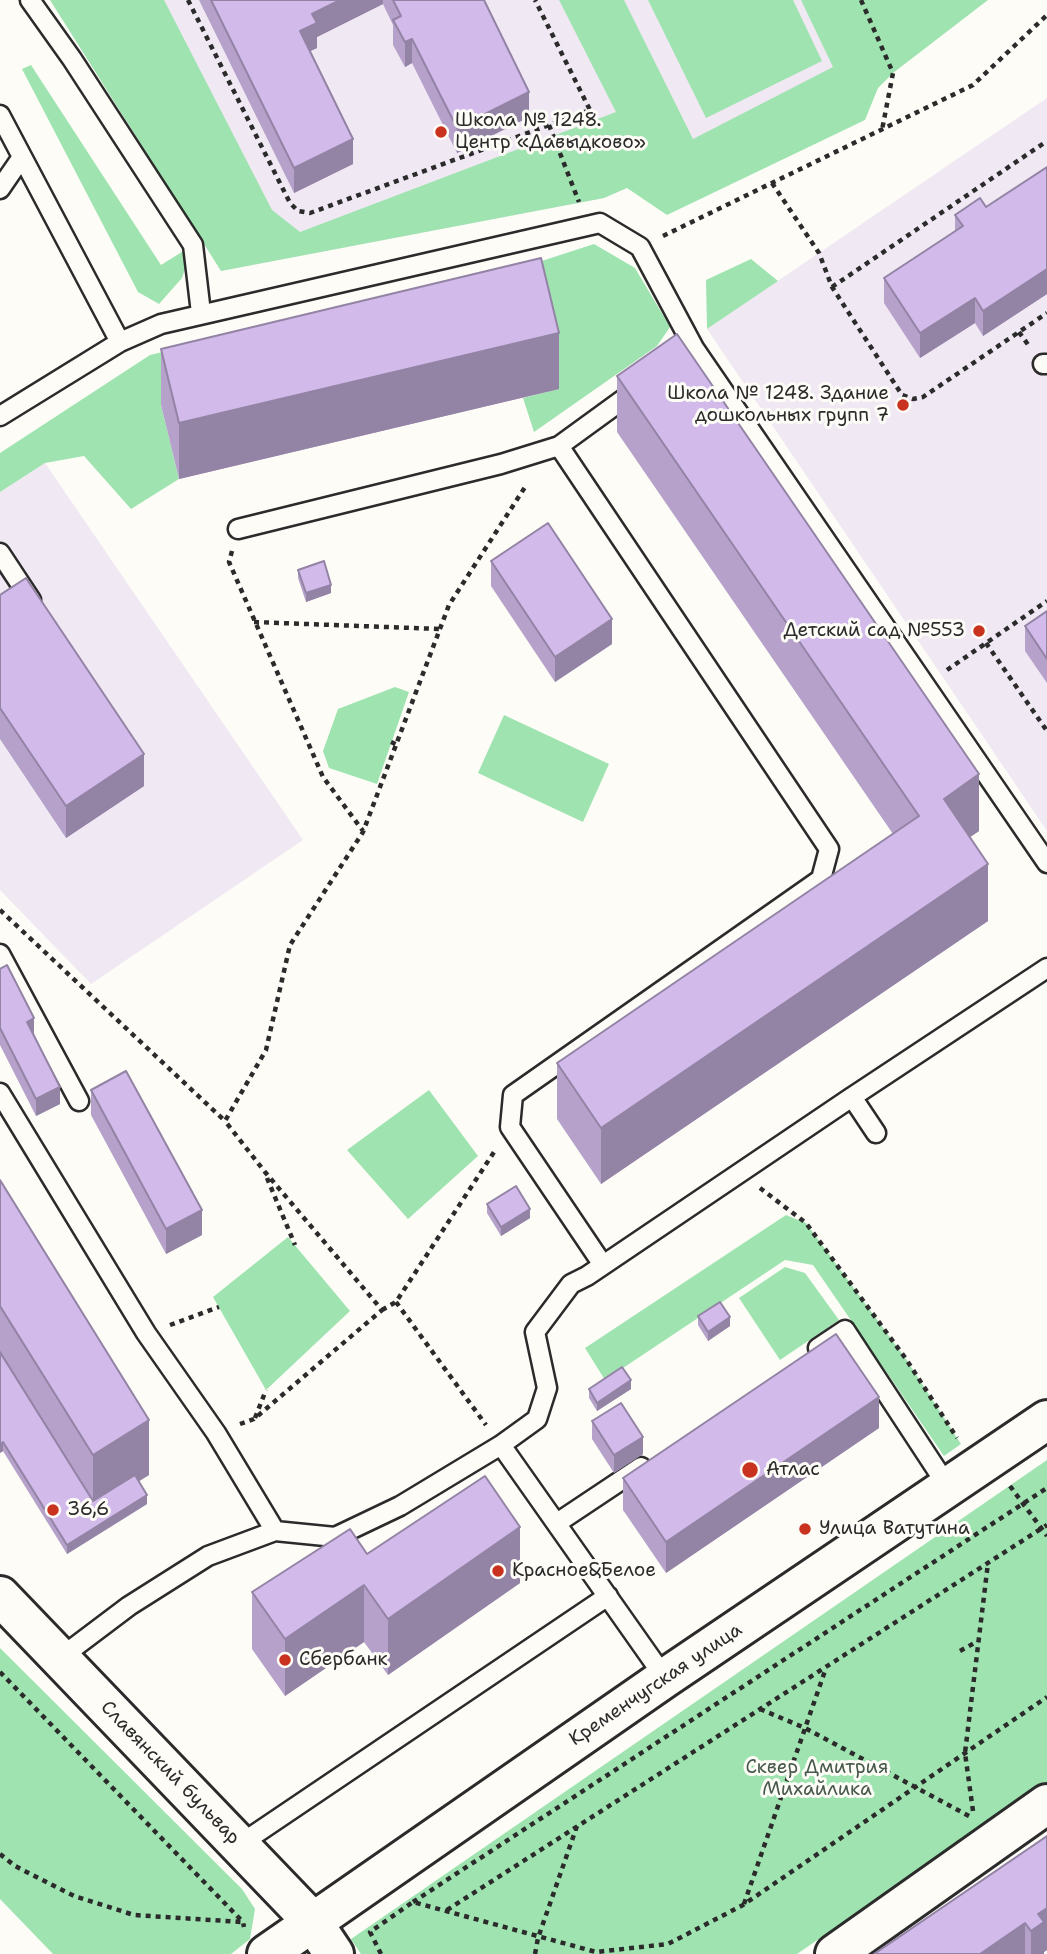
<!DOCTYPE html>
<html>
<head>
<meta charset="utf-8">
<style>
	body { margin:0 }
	canvas { display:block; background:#fdfcf7 }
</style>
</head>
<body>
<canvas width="1047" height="1954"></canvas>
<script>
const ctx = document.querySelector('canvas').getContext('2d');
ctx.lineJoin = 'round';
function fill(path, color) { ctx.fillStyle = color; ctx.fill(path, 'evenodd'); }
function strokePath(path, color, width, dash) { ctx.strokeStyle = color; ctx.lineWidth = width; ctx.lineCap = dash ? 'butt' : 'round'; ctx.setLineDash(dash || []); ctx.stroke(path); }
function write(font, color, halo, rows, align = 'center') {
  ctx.font = font + ' "Shantell Sans",sans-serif'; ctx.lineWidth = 6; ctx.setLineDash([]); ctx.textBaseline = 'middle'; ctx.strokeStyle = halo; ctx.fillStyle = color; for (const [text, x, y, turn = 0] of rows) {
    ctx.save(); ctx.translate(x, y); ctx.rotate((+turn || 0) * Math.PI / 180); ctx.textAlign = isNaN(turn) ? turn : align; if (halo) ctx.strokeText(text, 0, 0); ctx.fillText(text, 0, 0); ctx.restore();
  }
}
fill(new Path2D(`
	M50,0H833L870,76L604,198L221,271Z
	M1047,98V831L707,329Z
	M45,463L303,840L91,984L0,890V492Z`), '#f0e8f3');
fill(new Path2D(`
	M50,0H164L272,210L300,232L616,112L559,0H624L693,139L833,67L801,0H988L893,73L878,88L865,120L667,215L627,188L604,198L221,271Z
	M648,0H793L822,61L706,118Z
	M31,65L161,265L193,245L182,278L159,304L138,292L22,69Z
	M594,244L635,268L670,327L657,346L534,432L523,398L558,389L514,270Z
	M751,259L778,281L707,329L706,280Z
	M235,335L161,405L179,479L131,509L84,456L45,463L0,492V453L150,355Z
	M395,687L409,692L377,784L329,768L323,751L338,709Z
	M504,715L609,764L583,822L478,773Z
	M429,1090L478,1156L408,1219L347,1150Z
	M786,1215L806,1223L906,1359L961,1444L944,1456L813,1265L785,1260L605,1380L585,1348Z
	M288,1237L350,1311L266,1390L213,1297Z
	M785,1267L805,1273L839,1320L780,1360L739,1298Z
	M1047,1460V1782L797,1954H361L351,1939Z
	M0,1648L242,1889L255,1909L250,1939L231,1954H53L0,1899Z`), '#9fe4b0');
const lane = new Path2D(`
	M30,0L72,59L193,245L201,313
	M0,115L120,342
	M0,189L22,157
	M1043,364H1047
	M670,366L694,348L1047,863
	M0,416L120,342L161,324L600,223L640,247L694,348
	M238,529L501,464L559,446
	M0,553L31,600
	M0,954L79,1101
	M0,1093L146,1333L216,1433L275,1531
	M852,1097L1047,968
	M603,1265L510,1127L513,1095L821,879L829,849L559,446L636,390
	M818,1348L845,1330L948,1487
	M501,1445L665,1678
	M557,1523L641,1467
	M60,1658L129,1606L208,1556L275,1531L335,1537L400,1506L501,1445L537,1419L547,1388L535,1332L571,1284L587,1276L852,1097L876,1133
	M239,1845L608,1596`);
const secondary = new Path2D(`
	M0,1596L312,1921L334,1954
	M267,1954L665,1678L1047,1420
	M835,1954L1047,1804`);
strokePath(lane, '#2b2b2b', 23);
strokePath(secondary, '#2b2b2b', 44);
strokePath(new Path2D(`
	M188,0L290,203L298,211L310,213L590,110L535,0
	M861,0L893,73L882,130
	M549,125L579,202
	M772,183L819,253L832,287L902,395L913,399L923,397L1047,313
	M663,236L973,85L1047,15
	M832,287L1047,141
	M1019,332L1029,346
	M232,551L229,562L323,777L363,831
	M254,622L440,629
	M986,643L1047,731
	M947,670L1047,601
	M391,742L398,745
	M0,910L225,1121
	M267,1178L295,1245
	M760,1188L806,1223L906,1359L957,1438
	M396,1302L486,1425
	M382,1310L396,1302L496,1149
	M170,1325L219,1307
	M255,1418L266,1390
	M240,1424L254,1419L382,1310L265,1172L225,1121L266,1050L290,945L363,832L449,605L527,484
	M1010,1486L1047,1536
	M960,1651L978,1641
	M0,1672L243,1922L244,1927
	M760,1709L805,1728L969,1816
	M973,1811L965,1753L988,1563
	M0,1854L15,1866L74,1896L134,1915L242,1922
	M413,1902L1047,1488
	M744,1904L826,1668
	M447,1910L1047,1525
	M381,1954L370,1932L413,1902L596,1952L668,1944L743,1905L1047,1697
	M535,1954L538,1938L577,1826`), '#2b2b2b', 4.5, [5, 5]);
strokePath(lane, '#fdfcf7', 18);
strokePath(secondary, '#fdfcf7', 38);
fill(new Path2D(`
	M199,0H484L529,117L457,153L412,63L405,67L393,45V25L383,4L317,37V48L310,51L353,164L294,193Z
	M1047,167V294L983,336L975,323L920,358L884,303V278L955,232V215L986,207Z
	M161,349L559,389L179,479L161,405Z
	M617,376L979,831L970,837L988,921L601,1184L557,1119V1063L893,834L617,432Z
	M491,561L612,644L555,682L491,586Z
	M298,570L331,593L306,602L298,578Z
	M0,595L144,786L66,838L0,739Z
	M1047,611V683L1025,651V626Z
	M0,969L34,1035L60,1104L36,1116L0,1045Z
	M91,1090L202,1235L166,1254L91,1115Z
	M0,1180L149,1475L138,1481L147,1504L67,1554L3,1451L0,1453Z
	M487,1204L530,1218L501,1236L487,1213Z
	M698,1316L730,1326L708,1341L698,1325Z
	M589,1389H631L597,1411L589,1398Z
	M592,1421L643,1454L614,1473L592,1439Z
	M879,1428L666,1573L623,1510V1478Z
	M367,1554L520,1583L388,1675L364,1642L285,1696L252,1649V1592Z
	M1047,1836V1950L1044,1952V1954H874Z`), '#b5a1ca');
fill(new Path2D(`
	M340,0H383V4L317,37V48L300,56V31L312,14Z
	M412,39V63L405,67V42Z
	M529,92V117L457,153V128Z
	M353,139V164L294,193V168Z
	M1047,269V294L983,336V311Z
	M975,298V323L920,358V333Z
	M559,333V389L179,479V423Z
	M331,585V593L306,602V593Z
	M612,619V644L555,682V657Z
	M144,754V786L66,838V806Z
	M979,774V831L944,855V799Z
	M988,864V921L601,1184V1128Z
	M34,1018V1035L27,1022Z
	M60,1087V1104L36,1116V1099Z
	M530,1209V1218L501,1236V1227Z
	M202,1210V1235L166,1254V1229Z
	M730,1317V1326L708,1341V1332Z
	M631,1380V1389L597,1411V1403Z
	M879,1397V1428L666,1573V1542Z
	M149,1420V1475L93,1510V1455Z
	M643,1437V1454L614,1473V1455Z
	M3,1442V1451L0,1453V1445Z
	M147,1495V1504L67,1554V1545Z
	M520,1527V1583L388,1675V1619Z
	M364,1585V1642L285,1696V1639Z
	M1047,1908V1950L1044,1952V1954H1031V1931L1038,1914Z
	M1025,1923V1954H980Z`), '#9383a4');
const building = new Path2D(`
	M211,0H340L312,14L317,23L300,31L353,139L294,168Z
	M393,0H484L529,92L457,128L412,39L405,42L393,20L401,16Z
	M1047,167V269L983,311L975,298L920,333L884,278L963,226L955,215L980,198L986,207Z
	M541,258L559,333L179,423L161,349Z
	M677,334L979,774L944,799L988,864L601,1128L557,1063L919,816L617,376Z
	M548,523L612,619L555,657L491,561Z
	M324,561L331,585L306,593L298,570Z
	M26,578L144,754L66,806L0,708V595Z
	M1047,611V659L1025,626Z
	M7,965L34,1018L27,1022L60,1087L36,1099L0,1028V969Z
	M126,1071L202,1210L166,1229L91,1090Z
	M0,1180L149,1420L93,1455L0,1306Z
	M516,1186L530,1209L501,1227L487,1204Z
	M720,1302L730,1317L708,1332L698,1316Z
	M836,1334L879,1397L666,1542L623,1478Z
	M0,1352L93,1501L135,1475L147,1495L67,1545L3,1442L0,1445Z
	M622,1367L631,1380L597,1403L589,1389Z
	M621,1403L643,1437L614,1455L592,1421Z
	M485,1476L520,1527L388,1619L364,1585L285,1639L252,1592L350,1529L367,1554Z
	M1047,1836V1908L1038,1914L1044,1922L1031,1931L1025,1923L980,1954H874Z`);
fill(building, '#d2bbeb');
strokePath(building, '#9383a4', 2);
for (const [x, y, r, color] of [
	[441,132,7,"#c8321e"],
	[903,405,7,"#c8321e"],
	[979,631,7,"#c8321e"],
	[750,1470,9,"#c8321e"],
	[53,1510,7,"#c8321e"],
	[805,1529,7,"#c8321e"],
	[498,1571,7,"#c8321e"],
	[285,1660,7,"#c8321e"]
]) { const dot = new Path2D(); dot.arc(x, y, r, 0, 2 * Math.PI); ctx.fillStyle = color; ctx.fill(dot); strokePath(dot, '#fdfcf7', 2.5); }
write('19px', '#2b2b2b', '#fdfcf7', [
	["Школа № 1248.",455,121],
	["Центр «Давыдково»",455,143],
	["Школа № 1248. Здание",889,394,"right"],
	["дошкольных групп 7",889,416,"right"],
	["Детский сад №553",965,631,"right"],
	["Атлас",766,1470],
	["36,6",67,1510],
	["Улица Ватутина",819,1529],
	["Красное&Белое",512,1571],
	["Сбербанк",299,1660]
], 'left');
write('19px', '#2b2b2b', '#fdfcf7', [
	["Кременчугская улица",656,1685,-34],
	["Славянский бульвар",170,1773,46]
]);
write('19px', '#48594c', '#fdfcf7', [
	["Сквер Дмитрия",817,1768],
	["Михайлика",817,1790]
]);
</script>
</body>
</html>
